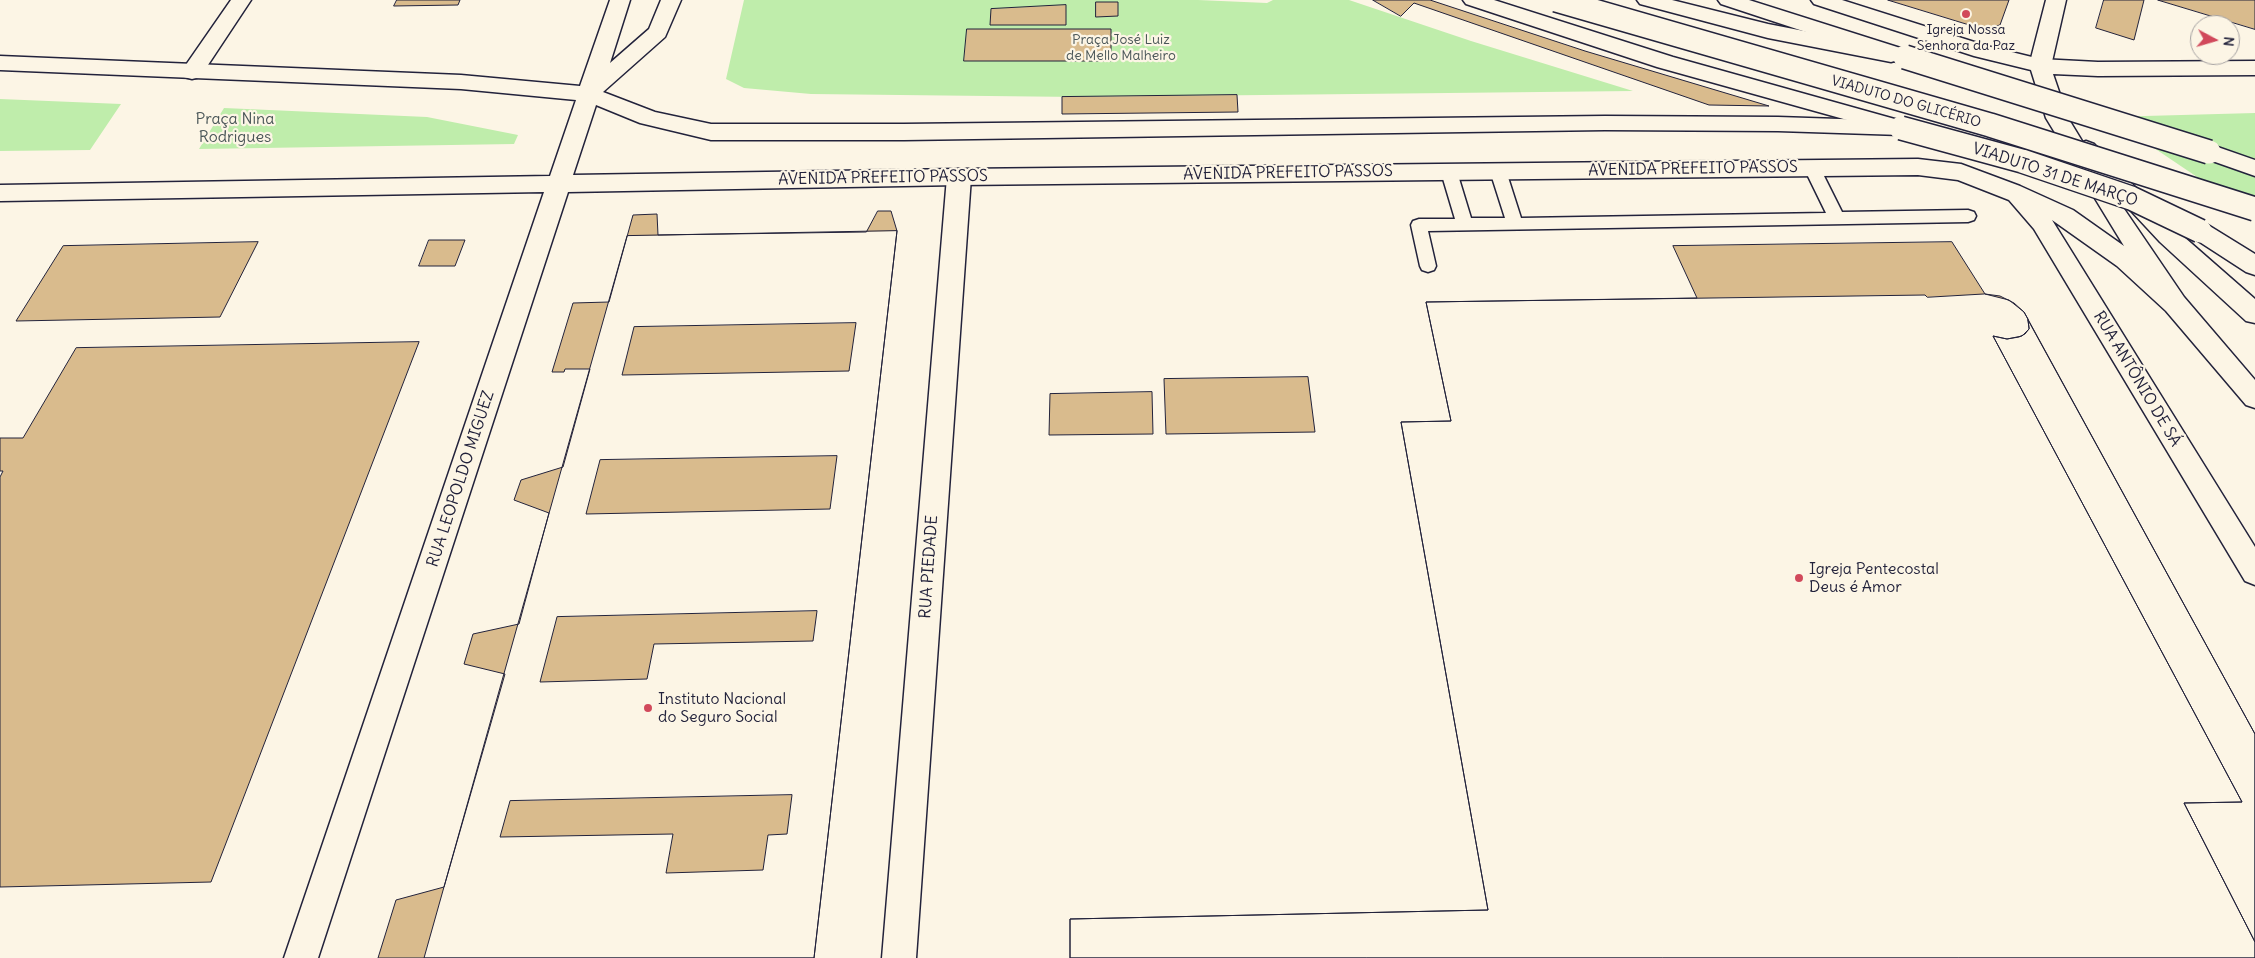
<!DOCTYPE html>
<html>
<head>
<meta charset="utf-8">
<style>
	body { margin:0 }
	#map { position:relative; width:2255px; height:958px; overflow:hidden; background:#fcf5e5; font-family:Delius,sans-serif }
	canvas { display:block }
	.north { position:absolute; left:2190px; top:15px; width:50px; height:50px; box-sizing:border-box; background:#fcf5e5; border:1px solid #a5a1a1; border-radius:50%; rotate:96deg; font-size:14px; font-weight:700; line-height:20px; text-align:center; color:#22223b }
	.north::after { content:''; display:block; margin:auto; width:18px; height:22px; background:#d1495b; clip-path:polygon(50% 0,100% 100%,50% 72%,0 100%) }
</style>
</head>
<body>
<div id="map">
<canvas width="2255" height="958"></canvas>
<div class="north">N</div>
</div>
<script>
const ctx = document.querySelector('canvas').getContext('2d');
ctx.lineJoin = 'round';
function fill(path, color) { ctx.fillStyle = color; ctx.fill(path, 'evenodd'); }
function strokePath(path, color, width, dash) { ctx.strokeStyle = color; ctx.lineWidth = width; ctx.lineCap = dash ? 'butt' : 'round'; ctx.setLineDash(dash || []); ctx.stroke(path); }
function write(font, color, halo, rows, align = 'center') {
  ctx.font = font + ' Delius,sans-serif'; ctx.lineWidth = 4.5; ctx.setLineDash([]); ctx.textBaseline = 'middle'; ctx.strokeStyle = halo; ctx.fillStyle = color; for (const [text, x, y, turn = 0] of rows) {
    ctx.save(); ctx.translate(x, y); ctx.rotate((+turn || 0) * Math.PI / 180); ctx.textAlign = isNaN(turn) ? turn : align; if (halo) ctx.strokeText(text, 0, 0); ctx.fillText(text, 0, 0); ctx.restore();
  }
}
fill(new Path2D(`
	M744,0H1198L1267,3L1273,0H1349L1471,41L1633,91L1078,97L811,94L744,88L726,79Z
	M0,99L121,104L90,150L0,151Z
	M224,108L427,117L518,135L514,144L199,149Z
	M2255,113V216L2108,117Z`), '#bfedab');
const building = new Path2D(`
	M397,0H460L458,5L394,6Z
	M1373,0H1430L1585,51L1769,106L1709,105L1414,3L1401,16Z
	M1888,0H2009L2000,25L1983,29Z
	M2104,0H2144L2134,40L2096,28Z
	M2158,0H2255V29Z
	M1096,2H1118V16L1096,17Z
	M1066,5V25H990L991,9Z
	M967,29H1111V61H964Z
	M1237,95L1238,112L1062,114V97Z
	M878,211H891L897,231L814,958H378L396,900L444,887L505,674L464,664L473,634L519,624L549,513L514,500L521,480L563,467L590,369H565L564,372H552L573,303L609,302L633,215L657,214L658,235L866,232Z
	M897,231L814,958H424L627,236ZM856,323L849,371L622,375L634,327ZM837,456L830,509L586,514L600,460ZM817,611L813,641L654,644L647,679L540,682L557,617ZM792,795L787,834L768,835L763,870L666,873L673,834L500,837L510,801Z
	M429,240H465L455,266H419Z
	M258,242L220,317L16,321L63,246Z
	M1952,242L1985,294L2009,300L2024,312L2255,734V958H1070V919L1488,910L1401,422L1451,421L1426,302L1697,298L1673,246Z
	M1985,294L2000,296L2014,303L2024,312L2028,319L2029,329L2022,336L2007,339L1993,336L2242,802L2184,803L2255,942V958H1070V919L1488,910L1401,422L1451,421L1426,302L1925,295L1927,297Z
	M2028,320L2255,734V942L2184,803L2242,802L1993,336L2007,339L2019,337L2025,334L2029,329Z
	M419,342L211,882L0,887V477L3,471H0V438H23L76,348Z
	M1308,377L1315,432L1166,434L1164,379Z
	M1152,392L1153,434L1049,435L1050,394Z`);
fill(building, '#d9bb8d');
strokePath(building, '#22223b', 1);
const lane = new Path2D(`
	M1812,163L1818,164L1842,212L1968,210L1974,212L1976,216L1974,220L1968,222L1428,231L1436,266L1434,270L1428,272L1422,270L1420,266L1411,225L1413,221L1419,219H1455L1441,172L1443,168L1449,167L1455,168L1457,172L1471,218H1505L1490,171L1492,167L1498,166L1504,167L1506,171L1521,218L1826,213L1804,168L1806,164Z`);
const street = new Path2D(`
	M231,0H251L200,77L192,79L184,77L181,72Z
	M2046,0H2066L2051,66L2048,71L2040,73L2032,71L2029,66Z
	M2086,141L2094,144L2176,230L2255,299V323L2246,321L2160,242L2078,154L2075,149L2078,144Z
	M959,169L967,171L971,177L916,958H882L947,177L951,171Z`);
const secondary = new Path2D(`
	M610,0H630L610,63L649,29L661,0H681L665,37L603,92L655,112L711,124H904L1605,116L1778,117L1901,121L1909,123L1912,128L1909,133L1901,135L1778,131L1605,130L904,140H711L640,123L596,105L573,175L959,169L1918,159L1961,164L2020,186L2073,210L2124,246L2046,118L2031,70L1974,56L1814,4L1811,0H1842L1987,46L2040,59L2098,62L2255,61V75L2098,76L2053,74L2068,118L2118,200L2184,297L2255,380V408L2246,405L2166,311L2117,266L2052,220L2255,547V585L2245,581L2034,229L2009,200L1958,180L1918,175L959,185L568,192L318,958H284L544,192L0,201V185L550,176L576,100L461,89L0,70V56L461,75L580,86Z
	M1637,0H1672L1768,24L1891,48L1898,50L1902,55L1898,60L1891,62L1768,38L1640,4Z`);
const primary = new Path2D(`
	M1463,0H1494L1673,57L1909,123L1912,128L1909,133L1901,135L1657,67L1466,4Z
	M2200,222L2208,225L2255,254V275L2246,272L2192,237L2188,231L2192,225Z`);
const highway = new Path2D(`
	M1718,0H1749L1913,52L1916,57L1913,62L1905,64L1897,62L1721,4Z
	M2209,144L2255,160V176L2201,157L2198,152L2201,147Z`);
strokePath(lane, '#22223b', 3);
strokePath(street, '#22223b', 3);
strokePath(secondary, '#22223b', 3);
strokePath(primary, '#22223b', 3);
strokePath(highway, '#22223b', 3);
fill(lane, '#fcf5e5');
fill(street, '#fcf5e5');
fill(secondary, '#fcf5e5');
fill(primary, '#fcf5e5');
fill(highway, '#fcf5e5');
const primaryBridge = new Path2D(`
	M1901,128L2022,161L2131,198L2200,231`);
const highwayBridge = new Path2D(`
	M1556,0L1990,125L2255,209
	M1905,57L2209,152`);
strokePath(primaryBridge, '#22223b', 26, []);
strokePath(highwayBridge, '#22223b', 26, []);
strokePath(primaryBridge, '#fcf5e5', 23);
strokePath(highwayBridge, '#fcf5e5', 23);
for (const [x, y, r, color] of [
	[1966,14,5,"#d1495b"],
	[1799,578,5,"#d1495b"],
	[648,708,5,"#d1495b"]
]) { const dot = new Path2D(); dot.arc(x, y, r, 0, 2 * Math.PI); ctx.fillStyle = color; ctx.fill(dot); strokePath(dot, '#fcf5e5', 2); }
write('14px', '#22223b', '#fcf5e5', [
	["Igreja Nossa",1966,30],
	["Senhora da Paz",1966,46]
]);
write('14px', '#495557', '#fcf5e5', [
	["Praça José Luiz",1121,40],
	["de Mello Malheiro",1121,56]
]);
write('14px', '#22223b', '#fcf5e5', [
	["VIADUTO DO GLICÉRIO",1906,102,16]
]);
write('16px', '#495557', '#fcf5e5', [
	["Praça Nina",235,119],
	["Rodrigues",235,137]
]);
write('16px', '#22223b', '#fcf5e5', [
	["AVENIDA PREFEITO PASSOS",1693,169,-1],
	["AVENIDA PREFEITO PASSOS",1288,173,-1],
	["VIADUTO 31 DE MARÇO",2055,175,18],
	["AVENIDA PREFEITO PASSOS",883,178,-1],
	["RUA ANTÔNIO DE SÁ",2137,379,59],
	["RUA LEOPOLDO MIGUEZ",461,479,-72],
	["RUA PIEDADE",929,567,-86]
]);
write('16px', '#22223b', '#fcf5e5', [
	["Igreja Pentecostal",1809,569],
	["Deus é Amor",1809,587],
	["Instituto Nacional",658,699],
	["do Seguro Social",658,717]
], 'left');
</script>
</body>
</html>
